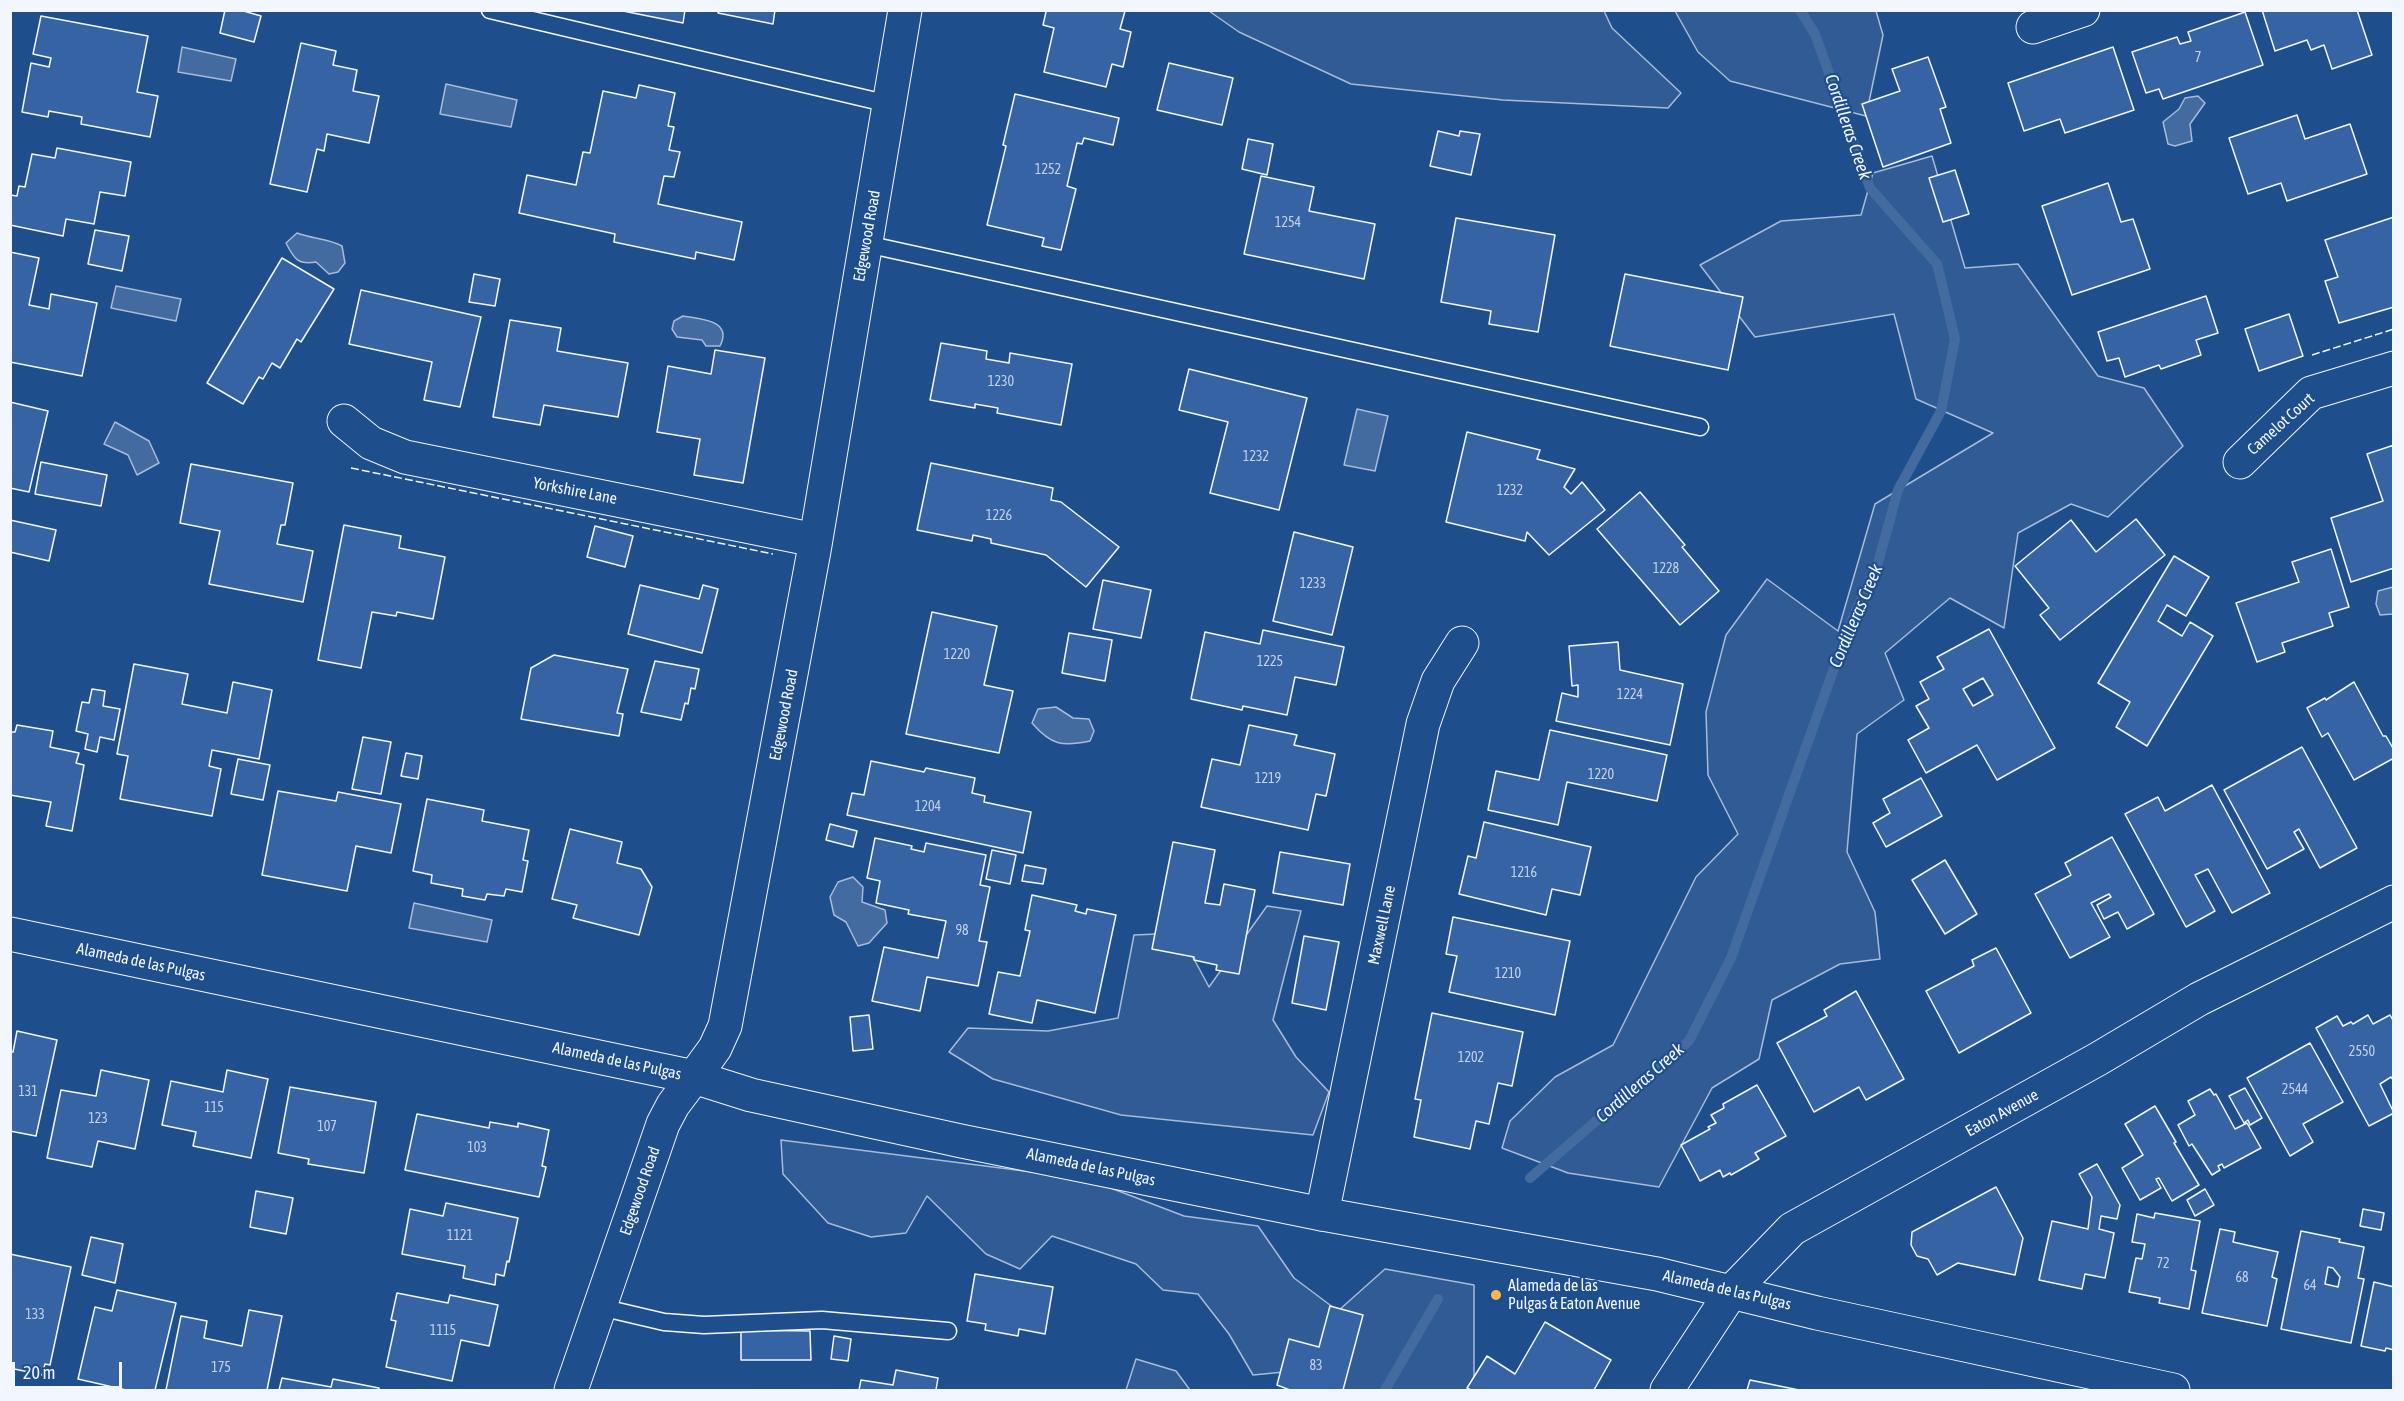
<!DOCTYPE html>
<html>
<head>
<meta charset="utf-8">
<style>
	body { margin:0 }
	#map { position:relative; width:2404px; height:1401px; overflow:hidden; background:#1f4e8c; font-family:"Asap Condensed",sans-serif }
	canvas { display:block }
	.frame { position:absolute; inset:0; border:12px solid #f2f6ff; pointer-events:none }
	.scale { position:absolute; left:12px; top:1362px; width:110px; height:27px; box-sizing:border-box; border:3px solid #f2f6ff; border-top:0; padding-left:8px; font-size:18px; line-height:21px; white-space:nowrap; color:#f2f6ff; -webkit-text-stroke:4px #1f4e8c; paint-order:stroke }
</style>
</head>
<body>
<div id="map">
<canvas width="2404" height="1401"></canvas>
<div class="frame"></div>
<div class="scale">20 m</div>
</div>
<script>
const ctx = document.querySelector('canvas').getContext('2d');
ctx.lineJoin = 'round';
function fill(path, color) { ctx.fillStyle = color; ctx.fill(path, 'evenodd'); }
function strokePath(path, color, width, dash) { ctx.strokeStyle = color; ctx.lineWidth = width; ctx.lineCap = dash ? 'butt' : 'round'; ctx.setLineDash(dash || []); ctx.stroke(path); }
function write(font, color, halo, rows, align = 'center') {
  ctx.font = font + ' "Asap Condensed",sans-serif'; ctx.lineWidth = 4.5; ctx.setLineDash([]); ctx.textBaseline = 'middle'; ctx.strokeStyle = halo; ctx.fillStyle = color; for (const [text, x, y, turn = 0] of rows) {
    ctx.save(); ctx.translate(x, y); ctx.rotate((+turn || 0) * Math.PI / 180); ctx.textAlign = isNaN(turn) ? turn : align; if (halo) ctx.strokeText(text, 0, 0); ctx.fillText(text, 0, 0); ctx.restore();
  }
}
const built = new Path2D(`
	M1209,11H1604L1612,28L1681,93L1668,108L1503,100L1351,84L1239,32Z
	M1675,11H1876L1883,35L1866,116L1730,81L1698,52Z
	M1932,156L1965,268L2018,264L2098,376L2144,388L2183,446L2108,517L2071,504L2018,533L2004,628L1950,598L1885,653L1904,700L1857,734L1847,852L1875,912L1880,959L1840,964L1772,1000L1759,1059L1712,1088L1659,1187L1568,1173L1502,1148L1510,1121L1555,1077L1613,1045L1696,877L1738,834L1708,775L1706,712L1726,635L1767,579L1838,631L1875,504L1993,433L1916,399L1894,314L1755,337L1700,265L1781,221L1861,215L1873,173Z
	M1267,906L1301,911L1273,1020L1296,1057L1329,1092L1313,1135L1121,1115L993,1079L949,1052L968,1028L1048,1031L1118,1018L1134,935L1180,933L1209,987Z
	M781,1140L1087,1179L1184,1216L1258,1226L1294,1278L1338,1311L1385,1269L1474,1285V1390H1340L1346,1361L1304,1370L1253,1375L1229,1334L1198,1294L1163,1290L1136,1264L1052,1236L1020,1269L986,1254L927,1196L906,1233L871,1237L828,1223L783,1174Z
	M1136,1359L1176,1371L1190,1390H1126Z`);
fill(built, '#305b95');
strokePath(built, '#a8bbd7', 1.5);
const water = new Path2D(`
	M182,47L236,59L231,81L178,72Z
	M446,84L517,100L511,127L440,114Z
	M2198,96L2205,103L2190,124L2192,141L2175,146L2168,144L2163,122L2179,109L2185,98Z
	M297,233C312,239 328,238 342,246L345,263L338,272L329,274L316,262C298,265 294,259 286,243Z
	M116,286L181,299L176,321L111,308Z
	M683,316C701,319 733,320 720,346H706L702,340L677,337L672,329L674,321Z
	M1357,409L1388,416L1375,471L1344,465Z
	M115,422L149,441L159,463L137,475L128,455L104,444Z
	M2393,587V614L2380,615L2376,604L2378,591Z
	M1056,707L1073,718L1089,719L1094,731L1090,741C1062,747 1051,745 1032,723L1038,709Z
	M853,877L863,887L862,902L885,910L887,923L869,943L858,946L846,922L834,915L830,897L838,882Z
	M414,903L492,920L487,942L409,928Z`);
fill(water, '#446ba0');
strokePath(water, '#a8bbd7', 1.5);
strokePath(new Path2D(`
	M1530,1178L1689,1041L1731,958L1849,626L1878,563L1898,490L1941,411L1955,339L1937,264L1870,188L1815,34L1800,10
	M1385,1390L1438,1299`), '#446ba0', 10);
const building = new Path2D(`
	M225,10H240L261,16L254,42L220,33Z
	M618,10H685L683,23Z
	M719,10H775L773,24L718,13Z
	M1044,10L1125,11L1120,29L1131,32L1123,67L1112,64L1106,87L1044,72L1054,28L1043,25L1046,12Z
	M2262,10H2357L2372,55L2332,69L2324,45L2311,50L2307,40L2275,51Z
	M2245,12L2263,65L2163,99L2159,89L2146,93L2132,52L2177,37L2180,44L2191,41L2188,32Z
	M41,16L148,36L137,92L158,96L150,137L81,124L82,117L49,111L48,117L22,112L31,63L49,67L51,58L33,54Z
	M301,43L336,51L333,65L357,70L353,91L379,96L369,143L327,134L324,151L317,149L307,192L270,184Z
	M2113,47L2134,110L2065,133L2060,119L2024,131L2008,83Z
	M1928,57L1946,107L1940,109L1951,143L1883,167L1862,104L1900,91L1892,69Z
	M1169,63L1233,78L1222,125L1157,110Z
	M639,85L675,93L668,126L674,127L669,150L680,152L674,177L664,176L658,204L742,222L734,260L696,252L695,259L614,242L615,234L519,213L527,175L576,185L583,152L590,153L603,91L636,98Z
	M1015,94L1119,118L1113,145L1084,138L1082,144L1077,143L1067,186L1076,189L1061,250L1042,246L1044,238L987,225L1006,146L1003,145Z
	M2297,115L2305,139L2350,124L2367,174L2287,201L2281,183L2248,194L2229,138Z
	M1438,131L1459,136L1460,131L1480,134L1471,175L1430,166Z
	M1248,139L1273,144L1267,175L1242,169Z
	M57,148L131,162L125,196L100,192L94,224L66,219L63,236L10,225V195L17,196L19,186L25,187L32,154L55,158Z
	M1955,170L1969,214L1943,222L1929,178Z
	M1261,176L1314,187L1309,211L1375,224L1364,279L1244,254Z
	M2108,183L2121,222L2133,219L2150,269L2072,295L2042,206Z
	M2394,217V307L2339,323L2325,281L2338,277L2325,240Z
	M1456,218L1555,235L1538,332L1489,324L1491,311L1441,302Z
	M95,230L129,236L122,271L88,264Z
	M10,252L39,258L29,305L49,309L51,294L97,303L82,376L10,362Z
	M282,258L334,289L301,342L297,339L280,368L272,363L263,379L259,377L243,404L207,383Z
	M474,274L500,279L495,306L469,302Z
	M1625,274L1743,297L1728,370L1610,346Z
	M361,290L481,317L460,407L424,400L432,362L349,344Z
	M2206,296L2218,333L2196,340L2201,355L2161,369L2159,365L2125,377L2119,358L2107,361L2098,332Z
	M2289,314L2303,356L2259,371L2245,329Z
	M510,320L561,328L557,351L628,363L618,417L544,405L540,425L493,417Z
	M941,343L987,351L986,359L1009,363L1010,353L1072,364L1061,425L997,413L998,408L975,404V408L930,400Z
	M715,350L765,358L743,483L694,475L700,439L657,432L668,366L711,374Z
	M1189,369L1307,398L1279,510L1210,493L1228,422L1179,410Z
	M10,402L48,411L29,492L10,488Z
	M1467,432L1540,450L1537,459L1575,469L1564,487L1571,494L1582,482L1605,510L1549,555L1527,532L1525,541L1446,522Z
	M2394,445V568L2351,582L2331,518L2383,501L2367,454Z
	M41,462L107,475L101,506L35,494Z
	M931,463L1053,488L1051,500L1061,502L1119,547L1086,587L1046,555L991,543V539L973,535L972,541L917,530Z
	M191,464L293,483L285,525H281L277,544L313,551L303,602L209,584L220,531L180,523Z
	M1640,492L1685,545L1682,547L1719,591L1680,625L1597,529Z
	M2136,519L2165,555L2060,640L2040,615L2049,608L2015,566L2071,520L2096,552Z
	M10,520L56,530L49,561L10,552Z
	M344,525L401,536L399,548L445,557L433,619L397,612L396,616L372,612L361,668L318,660Z
	M595,526L633,536L625,567L587,557Z
	M1294,532L1353,547L1332,635L1273,621Z
	M2331,549L2349,607L2329,613L2333,626L2282,643L2285,652L2257,662L2236,603L2299,582L2292,562Z
	M2174,556L2209,577L2186,616L2167,605L2158,621L2182,636L2190,622L2213,636L2147,746L2116,727L2130,702L2098,683Z
	M1103,580L1151,590L1141,638L1093,629Z
	M640,585L699,599L703,585L718,589L702,653L628,634Z
	M932,612L997,626L984,685L1013,691L999,753L906,734Z
	M1989,629L2055,748L1997,780L1977,745L1926,773L1908,740L1929,728L1916,706L1929,699L1920,682L1944,669L1937,657ZM1983,678L1993,695L1973,706L1963,689Z
	M1263,630L1344,647L1336,685L1295,677L1287,715L1243,706L1242,710L1191,699L1205,632L1260,644Z
	M1069,633L1112,640L1105,681L1062,673Z
	M1618,642L1620,670L1683,684L1670,745L1556,721L1562,693L1578,697V685L1572,686L1569,646Z
	M554,655L628,669L617,713L623,714L619,736L521,719L531,668Z
	M655,661L699,669L695,689L691,688L688,704L685,703L681,720L641,712Z
	M134,664L188,674L182,704L227,713L233,682L272,690L259,759L212,750L209,766L221,769L212,816L120,799L128,756L117,754Z
	M2354,682L2383,736H2386L2394,750V758L2354,780L2328,733L2322,737L2307,708L2325,698L2326,700Z
	M92,689L105,691L103,706L120,709L114,740L100,737L97,752L85,749L88,734L76,731L82,702L89,703Z
	M17,725L53,731L50,747L79,753L76,763L84,765L72,831L46,826L51,802L10,795V732H15Z
	M1249,725L1297,735L1294,745L1335,754L1326,796L1316,794L1308,830L1201,807L1212,759L1240,765Z
	M1550,730L1667,755L1657,801L1567,782L1558,825L1488,810L1496,771L1539,780Z
	M363,737L391,742L381,794L352,789Z
	M2302,747L2357,848L2320,868L2299,829L2294,832L2304,849L2267,869L2224,790Z
	M406,753L422,756L418,779L401,776Z
	M238,759L270,765L263,800L231,794Z
	M871,761L924,772L926,768L975,778L972,793L985,796L984,802L1031,812L1023,853L847,815L852,793L864,795Z
	M1921,778L1942,816L1886,847L1873,823L1890,813L1883,799Z
	M2212,785L2270,893L2232,913L2208,869L2195,875L2215,911L2186,927L2125,814L2158,797L2165,811Z
	M278,791L336,801L338,792L401,804L391,853L356,846L347,891L262,875Z
	M427,799L484,810L482,821L529,830L523,860L528,861L522,892L506,889L504,896L487,894L485,900L462,896L463,889L431,883L432,875L413,871Z
	M1484,822L1591,847L1580,895L1552,889L1546,915L1459,894L1468,856L1476,858Z
	M830,824L857,831L853,847L826,840Z
	M570,829L622,842L617,863L641,869L652,887L639,935L573,918L577,905L552,899Z
	M2112,837L2154,914L2127,929L2118,912L2104,919L2097,905L2111,897L2109,894L2091,903L2110,937L2070,958L2035,894L2071,875L2065,863Z
	M875,838L912,846L911,849L924,852L926,843L986,855L980,885L990,887L979,941L987,942L978,986L927,977L920,1011L872,1001L884,947L938,958L946,921L908,914L909,910L876,903L880,881L867,878Z
	M1173,842L1215,850L1205,903L1220,905L1224,884L1255,890L1239,974L1216,970L1217,965L1194,960V957L1152,949Z
	M992,850L1016,855L1010,884L986,879Z
	M1280,852L1350,864L1343,905L1273,893Z
	M1945,860L1977,914L1945,934L1912,880Z
	M1025,865L1046,869L1043,884L1022,881Z
	M1032,895L1077,905L1075,911L1086,914L1087,909L1116,915L1095,1013L1037,1000L1032,1023L989,1014L998,972L1020,976L1030,931L1025,930Z
	M1453,917L1570,941L1555,1015L1449,992L1457,956L1446,954Z
	M1304,936L1339,942L1326,1010L1292,1003Z
	M1996,948L2031,1013L1959,1053L1926,991L1974,966L1972,960Z
	M1856,991L1904,1079L1866,1100L1859,1087L1814,1112L1777,1043L1827,1016L1824,1010Z
	M1432,1013L1523,1032L1512,1086L1498,1083L1489,1124L1476,1121L1470,1149L1414,1137L1421,1100L1415,1099Z
	M869,1015L873,1049L853,1051L850,1017Z
	M2368,1015L2373,1024L2390,1015L2394,1022V1081L2391,1077L2380,1084L2394,1113L2369,1126L2316,1028L2337,1016L2343,1026L2351,1022L2353,1024Z
	M17,1031L57,1040L36,1136L10,1131V1052H13Z
	M2310,1043L2343,1102L2303,1124L2313,1142L2290,1156L2247,1078Z
	M101,1070L149,1080L135,1149L98,1141L92,1167L47,1158L61,1090L96,1096Z
	M227,1070L268,1079L251,1158L193,1146L196,1132L162,1125L171,1081L223,1092Z
	M1757,1085L1786,1136L1755,1153L1759,1159L1731,1175L1730,1173L1723,1177L1720,1170L1700,1181L1681,1145L1710,1129L1708,1127L1716,1123L1711,1115L1724,1108L1723,1104Z
	M290,1087L376,1102L364,1173L308,1164L309,1159L278,1153Z
	M2245,1088L2262,1118L2250,1125L2248,1120L2244,1123L2229,1096Z
	M2210,1089L2214,1095L2216,1094L2235,1129L2247,1123L2261,1148L2224,1168L2222,1164L2218,1166L2220,1170L2212,1175L2192,1144L2189,1146L2178,1125L2195,1115L2188,1101Z
	M2155,1106L2176,1142L2174,1143L2199,1185L2172,1201L2159,1178L2156,1179L2161,1188L2140,1200L2122,1168L2143,1155L2125,1124Z
	M417,1114L489,1128L490,1122L518,1127V1123L549,1130L542,1166L546,1167L539,1197L405,1170Z
	M2097,1164L2120,1205L2117,1219L2101,1216L2099,1229L2114,1233L2105,1278L2085,1274L2082,1289L2039,1280L2052,1221L2088,1229L2092,1197L2079,1174Z
	M1996,1187L2023,1238L2015,1275L1958,1263L1937,1275L1928,1259L1917,1256L1911,1245L1912,1232Z
	M2205,1189L2214,1205L2195,1216L2187,1200Z
	M256,1191L293,1198L286,1234L250,1227Z
	M446,1203L518,1218L509,1262L507,1261L504,1276L496,1274L495,1285L463,1278L465,1266L402,1254L410,1209L443,1216Z
	M2363,1209L2384,1213L2381,1230L2360,1226Z
	M2155,1213L2200,1221L2191,1270L2196,1271L2189,1309L2159,1303L2160,1298L2129,1292L2136,1258L2142,1259L2145,1244L2132,1242L2137,1214L2154,1218Z
	M2220,1229L2235,1232L2233,1242L2278,1252L2272,1277L2277,1279L2267,1326L2202,1313Z
	M2301,1231L2340,1239L2339,1242L2364,1247L2358,1278L2364,1279L2351,1343L2281,1329ZM2328,1267L2333,1268L2340,1277L2338,1287L2325,1284Z
	M91,1237L123,1244L115,1283L82,1275Z
	M10,1254L71,1267L50,1365L45,1364L42,1375L10,1368Z
	M975,1274L1053,1287L1045,1334L1019,1329L1018,1336L985,1330L986,1324L967,1321Z
	M2374,1282L2394,1287V1350L2386,1348L2385,1351L2361,1346Z
	M117,1290L176,1303L155,1390H126L78,1379L95,1307L112,1311Z
	M397,1293L448,1303L450,1295L498,1305L489,1346L461,1340L452,1381L386,1367L396,1321L391,1320Z
	M1330,1306L1363,1315L1343,1390H1290L1277,1385L1289,1339L1319,1347Z
	M249,1310L282,1316L267,1390H166L181,1316L207,1321L204,1338L242,1346Z
	M1545,1322L1611,1360L1594,1390H1471L1467,1388L1487,1356L1515,1374Z
	M741,1330L810,1331L811,1360H741Z
	M834,1336L851,1339L848,1361L831,1359Z
	M896,1370L938,1378L936,1390H859L861,1380L893,1385Z
	M282,1378L331,1387L333,1379L379,1388V1390H279Z
	M1750,1380L1799,1390H1747Z`);
fill(building, '#3563a3');
strokePath(building, '#f2f6ff', 1.5);
const service = new Path2D(`
	M490,10L889,104
	M866,244L1700,427
	M600,1307L664,1322L704,1325L822,1320L948,1331`);
const minor = new Path2D(`
	M2033,27L2083,10
	M344,421L371,443L405,457L815,540
	M2240,462L2311,393L2394,368
	M1322,1214L1423,724L1438,681L1462,643
	M571,1390L663,1124L673,1105L694,1077
	M1667,1390L1732,1291L1792,1229L2098,1059L2199,999L2394,902`);
const secondary = new Path2D(`
	M10,934L694,1077L751,1095L961,1141L1322,1214L1657,1274L1817,1313L2173,1390
	M694,1077L715,1048L725,1026L814,551L905,10`);
strokePath(service, '#f2f6ff', 19);
strokePath(minor, '#f2f6ff', 35);
strokePath(secondary, '#f2f6ff', 35);
strokePath(service, '#1f4e8c', 16);
strokePath(minor, '#1f4e8c', 33);
strokePath(secondary, '#1f4e8c', 33);
strokePath(new Path2D(`
	M2312,355L2394,329
	M351,468L773,554`), '#f2f6ff', 1.5, [8, 3]);
for (const [x, y, r, color] of [
	[1496,1295,6,"#ffb74d"]
]) { const dot = new Path2D(); dot.arc(x, y, r, 0, 2 * Math.PI); ctx.fillStyle = color; ctx.fill(dot); strokePath(dot, '#1f4e8c', 2); }
write('14px', '#c3d1e8', null, [
	["7",2198,58],
	["1252",1048,170],
	["1254",1288,223],
	["1230",1001,382],
	["1232",1256,457],
	["1232",1510,491],
	["1226",999,516],
	["1228",1666,569],
	["1233",1313,584],
	["1220",957,655],
	["1225",1270,662],
	["1224",1630,695],
	["1220",1601,775],
	["1219",1268,779],
	["1204",928,807],
	["1216",1524,873],
	["98",962,931],
	["1210",1508,974],
	["2550",2362,1052],
	["1202",1471,1058],
	["2544",2295,1090],
	["131",28,1092],
	["115",214,1108],
	["123",98,1119],
	["107",327,1127],
	["103",477,1148],
	["1121",460,1236],
	["72",2163,1264],
	["68",2242,1278],
	["64",2310,1286],
	["133",35,1315],
	["1115",443,1331],
	["83",1316,1366],
	["175",221,1368]
]);
write('16px', '#f2f6ff', '#1f4e8c', [
	["Edgewood Road",867,236,-80],
	["Camelot Court",2281,424,-42],
	["Yorkshire Lane",575,491,11],
	["Edgewood Road",784,715,-79],
	["Maxwell Lane",1382,925,-78],
	["Alameda de las Pulgas",141,962,12],
	["Alameda de las Pulgas",617,1061,12],
	["Eaton Avenue",2002,1113,-29],
	["Alameda de las Pulgas",1091,1167,12],
	["Edgewood Road",640,1191,-71],
	["Alameda de las Pulgas",1727,1290,13]
]);
write('16px', '#f2f6ff', '#1f4e8c', [
	["Alameda de las",1508,1286],
	["Pulgas & Eaton Avenue",1508,1304]
], 'left');
write('italic 18px', '#f2f6ff', '#1f4e8c', [
	["Cordilleras Creek",1848,127,71],
	["Cordilleras Creek",1856,616,-67],
	["Cordilleras Creek",1640,1083,-41]
]);
</script>
</body>
</html>
